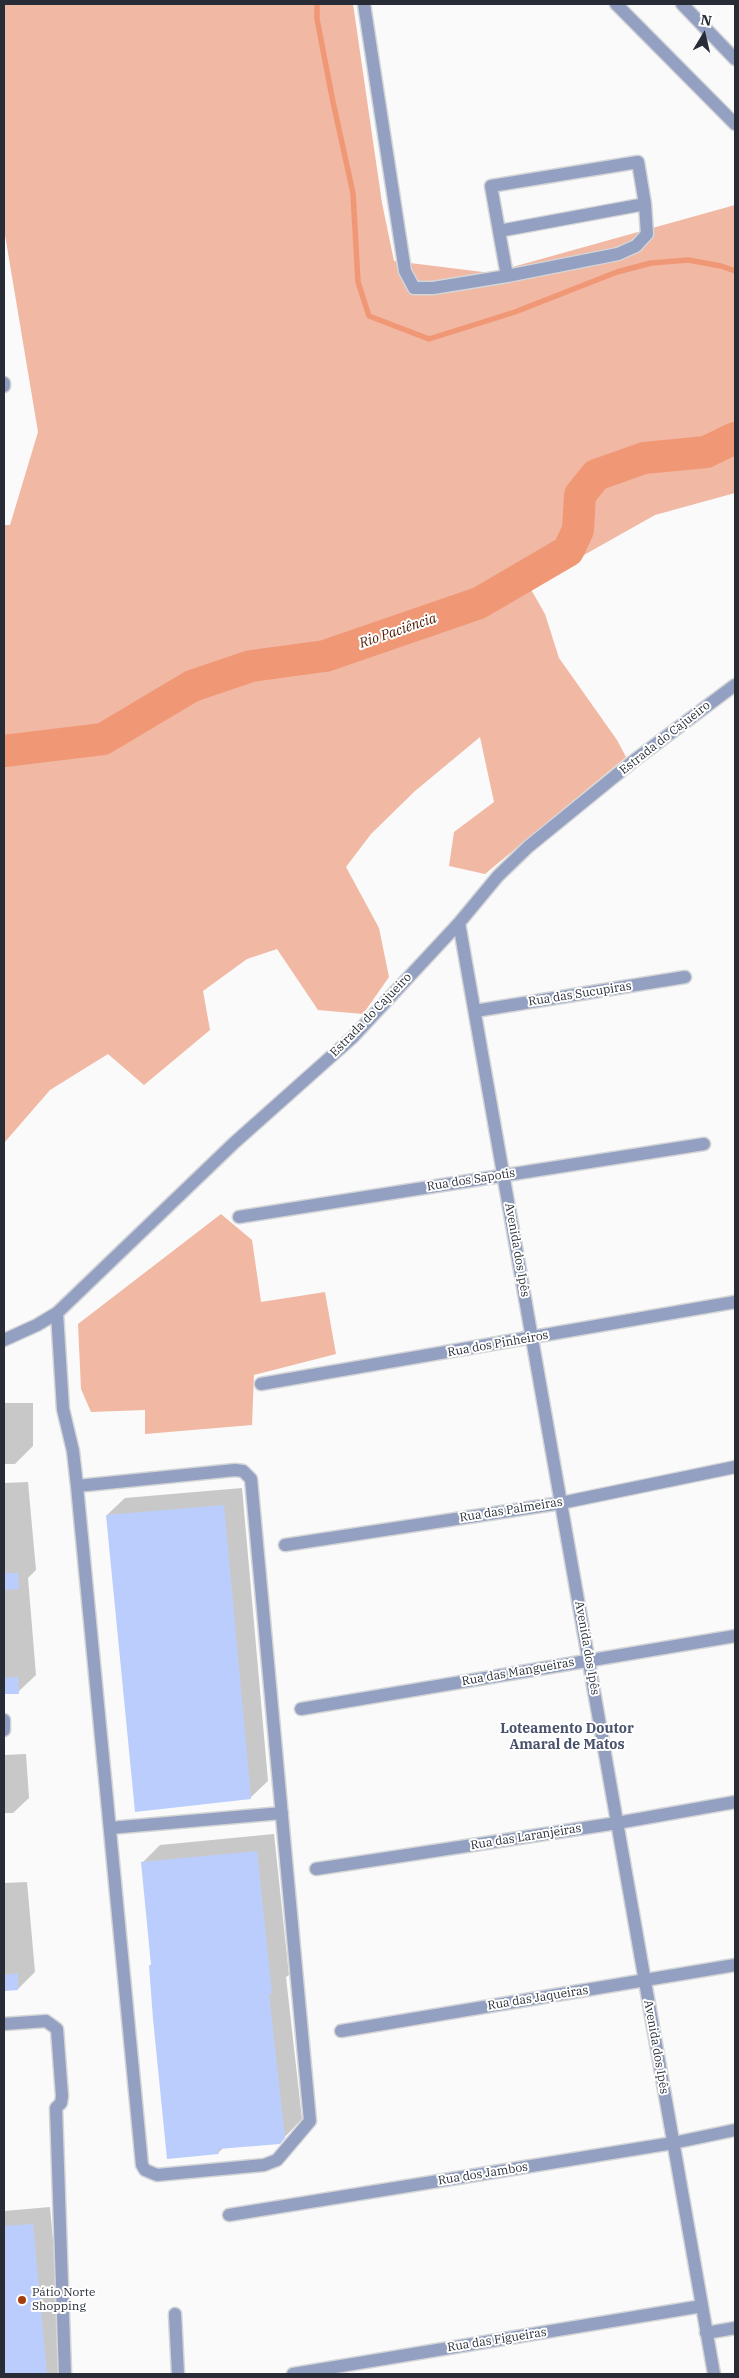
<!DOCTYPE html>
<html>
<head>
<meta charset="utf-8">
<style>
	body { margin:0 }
	#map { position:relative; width:739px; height:2378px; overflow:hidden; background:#fafafa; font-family:"IBM Plex Serif",serif }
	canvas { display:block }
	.frame { position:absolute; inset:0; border:5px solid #272c37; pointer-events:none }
	.north { position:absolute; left:679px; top:10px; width:50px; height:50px; -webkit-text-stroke:4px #fff; paint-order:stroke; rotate:9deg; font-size:14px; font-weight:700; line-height:20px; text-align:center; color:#272c37 }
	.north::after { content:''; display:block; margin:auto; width:18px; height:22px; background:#272c37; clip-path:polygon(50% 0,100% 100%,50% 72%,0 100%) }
</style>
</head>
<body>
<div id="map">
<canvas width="739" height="2378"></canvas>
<div class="frame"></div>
<div class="north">N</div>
</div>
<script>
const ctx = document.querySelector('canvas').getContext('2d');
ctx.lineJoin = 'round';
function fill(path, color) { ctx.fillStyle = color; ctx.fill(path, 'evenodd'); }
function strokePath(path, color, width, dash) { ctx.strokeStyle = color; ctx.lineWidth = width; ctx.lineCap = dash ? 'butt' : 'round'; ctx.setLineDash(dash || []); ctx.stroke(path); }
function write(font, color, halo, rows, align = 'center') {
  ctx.font = font + ' "IBM Plex Serif",serif'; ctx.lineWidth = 4; ctx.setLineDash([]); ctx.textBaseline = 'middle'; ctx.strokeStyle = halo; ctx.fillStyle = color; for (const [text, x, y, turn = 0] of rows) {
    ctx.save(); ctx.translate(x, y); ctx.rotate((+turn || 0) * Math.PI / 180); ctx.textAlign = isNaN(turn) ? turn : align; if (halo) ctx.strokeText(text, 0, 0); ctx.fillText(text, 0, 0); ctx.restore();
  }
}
fill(new Path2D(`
	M4,4H353L382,203L394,261L491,273L735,205V493L655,515L529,586L545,614L559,658L617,740L626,757L485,874L449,866L454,832L494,802L480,737L415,791L371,834L346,867L379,928L389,977L363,1014L318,1010L277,949L247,959L203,991L210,1030L144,1085L108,1054L50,1090L4,1143V525H10L38,432L4,229Z
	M221,1214L252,1240L261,1302L325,1292L336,1354L254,1375L252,1425L145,1434V1410L91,1412L81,1389L78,1324Z`), '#f1b8a3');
fill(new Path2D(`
	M4,1403H33V1446L15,1464H4Z
	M28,1482L36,1570L28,1578L36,1675L18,1692L4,1693V1483Z
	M242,1488L268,1781L250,1798L107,1515L125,1498Z
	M26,1754L29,1798L13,1813H4V1755Z
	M274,1834L289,1975L286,1977L302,2119L279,2143L223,2148L218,2153L142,1863L160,1845Z
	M27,1882L35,1972L18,1989L4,1990V1883Z
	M50,2207L65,2374H4V2211Z`), '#0003');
strokePath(new Path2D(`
	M317,4V19L333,102L353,193L358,282L369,316L429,339L515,312L617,272L651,263L688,260L721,266L735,271`), '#f09876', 5.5);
strokePath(new Path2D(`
	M4,751L103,739L192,686L251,666L325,656L479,603L568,551L578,530L580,495L596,475L644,458L706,452L735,438`), '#f09876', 32);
fill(new Path2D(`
	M224,1505L251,1799L135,1812L106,1515Z
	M4,1573H18L19,1589L4,1590Z
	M18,1677L19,1694H4V1678Z
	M257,1851L272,1993L269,1994L285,2138L280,2144L218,2149L219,2154L167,2159L153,2019L149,1965H151L141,1862Z
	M18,1973V1990L4,1991V1975Z
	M33,2224L47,2374H4V2226Z`), '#bacdfc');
const minor = new Path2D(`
	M364,4L405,271L414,288H433L507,276L618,254L636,246L647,234L645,204L638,162L491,186L507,276
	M616,4L735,124
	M682,4L735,59
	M499,231L645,204
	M4,383V386
	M459,923L714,2374
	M475,1011L685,977
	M239,1217L704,1144
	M57,1313L63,1409L73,1451L77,1486L142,2165L145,2170L157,2175L264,2165L277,2160L310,2121L251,1479L243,1471L235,1470L77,1486
	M4,1340L37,1325L57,1313L234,1143L353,1037L459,923L498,876L528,847L636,759L735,685
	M261,1384L735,1302
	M285,1545L561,1503L735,1467
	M301,1709L735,1636
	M4,1720V1730
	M110,1828L282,1813
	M316,1869L617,1823L735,1802
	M4,2024L46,2021L57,2029L62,2096L61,2103L56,2108L65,2374
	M341,2031L735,1965
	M229,2215L673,2143L735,2130
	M175,2314L178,2374
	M706,2333L735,2328
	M293,2374L702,2306`);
strokePath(minor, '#d4d5d7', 15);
strokePath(minor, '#93a0c2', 12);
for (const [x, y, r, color] of [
	[22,2300,5,"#a43f0d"]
]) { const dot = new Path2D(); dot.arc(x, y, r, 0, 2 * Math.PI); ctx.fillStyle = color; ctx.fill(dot); strokePath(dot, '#fff', 2); }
write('12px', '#272c37', '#fff', [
	["Estrada do Cajueiro",665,738,-38],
	["Rua das Sucupiras",580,994,-9],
	["Estrada do Cajueiro",371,1015,-46],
	["Rua dos Sapotis",471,1180,-9],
	["Avenida dos Ipês",517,1250,80],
	["Rua dos Pinheiros",498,1344,-10],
	["Rua das Palmeiras",511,1510,-9],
	["Avenida dos Ipês",587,1648,80],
	["Rua das Mangueiras",518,1672,-10],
	["Rua das Laranjeiras",526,1837,-9],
	["Rua das Jaqueiras",538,1998,-9],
	["Avenida dos Ipês",656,2047,80],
	["Rua dos Jambos",483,2174,-9],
	["Rua das Figueiras",497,2340,-9]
]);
write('12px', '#272c37', '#fff', [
	["Pátio Norte",32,2293],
	["Shopping",32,2307]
], 'left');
write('italic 14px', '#531c04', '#fff', [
	["Rio Paciência",398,631,-19]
]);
write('bold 14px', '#4a536d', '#fff', [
	["Loteamento Doutor",567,1729],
	["Amaral de Matos",567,1745]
]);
</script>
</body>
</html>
